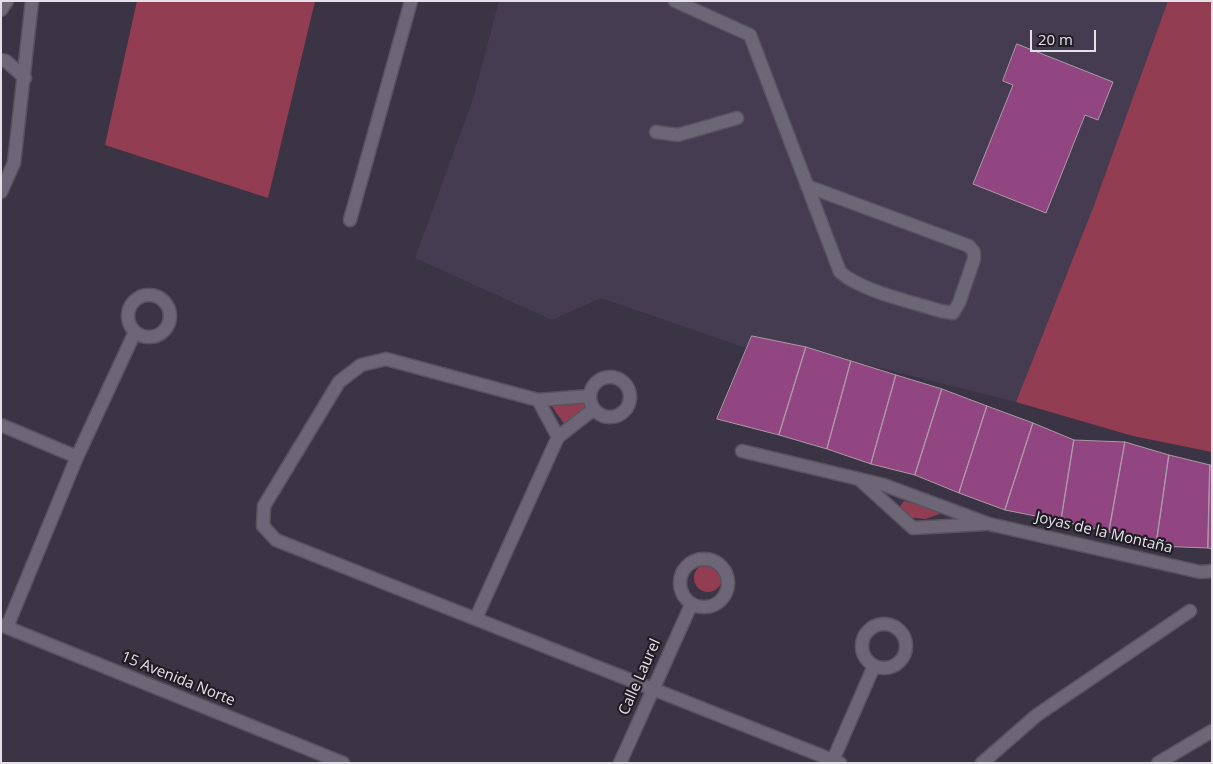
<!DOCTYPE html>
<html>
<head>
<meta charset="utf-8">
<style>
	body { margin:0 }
	#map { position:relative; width:1213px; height:764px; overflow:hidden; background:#3b3444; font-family:"Open Sans",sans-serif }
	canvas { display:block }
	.frame { position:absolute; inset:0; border:2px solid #e5e1eb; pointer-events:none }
	.scale { position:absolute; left:1030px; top:30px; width:66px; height:22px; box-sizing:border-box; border:2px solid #e5e1eb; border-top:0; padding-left:6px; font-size:15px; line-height:18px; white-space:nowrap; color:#e5e1eb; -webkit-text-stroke:4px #201d24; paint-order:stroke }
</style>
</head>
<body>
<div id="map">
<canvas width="1213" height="764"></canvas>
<div class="frame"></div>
<div class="scale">20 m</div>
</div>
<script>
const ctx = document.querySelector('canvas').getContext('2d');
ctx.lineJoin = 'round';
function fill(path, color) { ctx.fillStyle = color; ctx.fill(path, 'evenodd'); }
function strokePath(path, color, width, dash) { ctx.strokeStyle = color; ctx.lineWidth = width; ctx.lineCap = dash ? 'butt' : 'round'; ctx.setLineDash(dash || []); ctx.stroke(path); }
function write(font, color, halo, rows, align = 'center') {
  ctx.font = font + ' "Open Sans",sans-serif'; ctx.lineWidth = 4.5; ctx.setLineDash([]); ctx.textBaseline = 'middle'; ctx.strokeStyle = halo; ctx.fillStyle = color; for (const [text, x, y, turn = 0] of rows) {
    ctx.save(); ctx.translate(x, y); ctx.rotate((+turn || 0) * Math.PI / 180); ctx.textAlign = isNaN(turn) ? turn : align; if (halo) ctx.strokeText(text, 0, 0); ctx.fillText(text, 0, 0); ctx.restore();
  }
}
fill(new Path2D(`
	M499,1H1169L1093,208L1016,402L752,336L746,348L601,298L552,320L415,258L473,99Z`), '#463c51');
fill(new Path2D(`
	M137,1H315L268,198L105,145Z
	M1168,1H1212V452L1133,436L1016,402L1093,208Z
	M588,400V406L565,425L551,405Z
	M904,501L931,508L940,514L925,519L907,517L900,506Z
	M694 578a14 14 0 1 1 28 0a14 14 0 1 1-28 0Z`), '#933d53');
const building = new Path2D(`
	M1017,44L1113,82L1098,120L1085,115L1046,213L973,184L1013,85L1003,81Z
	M752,336L806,347L779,435L717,419Z
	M806,347L851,361L827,449L779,435Z
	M851,361L896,375L871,464L827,449Z
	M896,375L942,389L915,475L871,464Z
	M942,389L987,406L959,493L915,475Z
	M987,406L1033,423L1005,510L959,493Z
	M1033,423L1074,440L1061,521L1005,510Z
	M1074,440L1125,442L1109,532L1061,521Z
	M1125,442L1169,455L1156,546L1109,532Z
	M1169,455L1210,465L1208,548L1156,546Z
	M1210,465H1212V549L1208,548Z`);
fill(building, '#914581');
strokePath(building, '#ac9aa7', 1);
const service = new Path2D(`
	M675,1L750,35L840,272C861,291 912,302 941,311L953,313L959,303L974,259V252L969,246L807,186
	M656,132L678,135L737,118`);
const minor = new Path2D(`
	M1,10L7,1
	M1,60L6,61L25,78
	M1,192L14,163L32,1
	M350,220L411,1
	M128 316a21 21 0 1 1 42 0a21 21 0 1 1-42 0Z
	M590 397a20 20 0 1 1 40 0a20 20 0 1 1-40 0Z
	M538,400L590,396
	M1,425L77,457
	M558,437L538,400L386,359L361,365L339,382L264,506L263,526L276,540L840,763
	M742,451L884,485L989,524L1200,572L1212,571
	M860,480L913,528L984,524
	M680 583a24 24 0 1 1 48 0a24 24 0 1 1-48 0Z
	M476,618L558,437L594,409
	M862 646a22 22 0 1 1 44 0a22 22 0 1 1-44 0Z
	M1,625L343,763
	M7,627L77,457L135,332
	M833,760L874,666
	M620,763L691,605
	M982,763L1037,715L1190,611
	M1158,763L1212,731`);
strokePath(service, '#595360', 15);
strokePath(minor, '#595360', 15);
strokePath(service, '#6d6677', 12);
strokePath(minor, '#6d6677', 12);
write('15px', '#e5e1eb', '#201d24', [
	["Joyas de la Montaña",1104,533,13],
	["Calle Laurel",640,677,-66],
	["15 Avenida Norte",178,679,22]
]);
</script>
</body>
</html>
